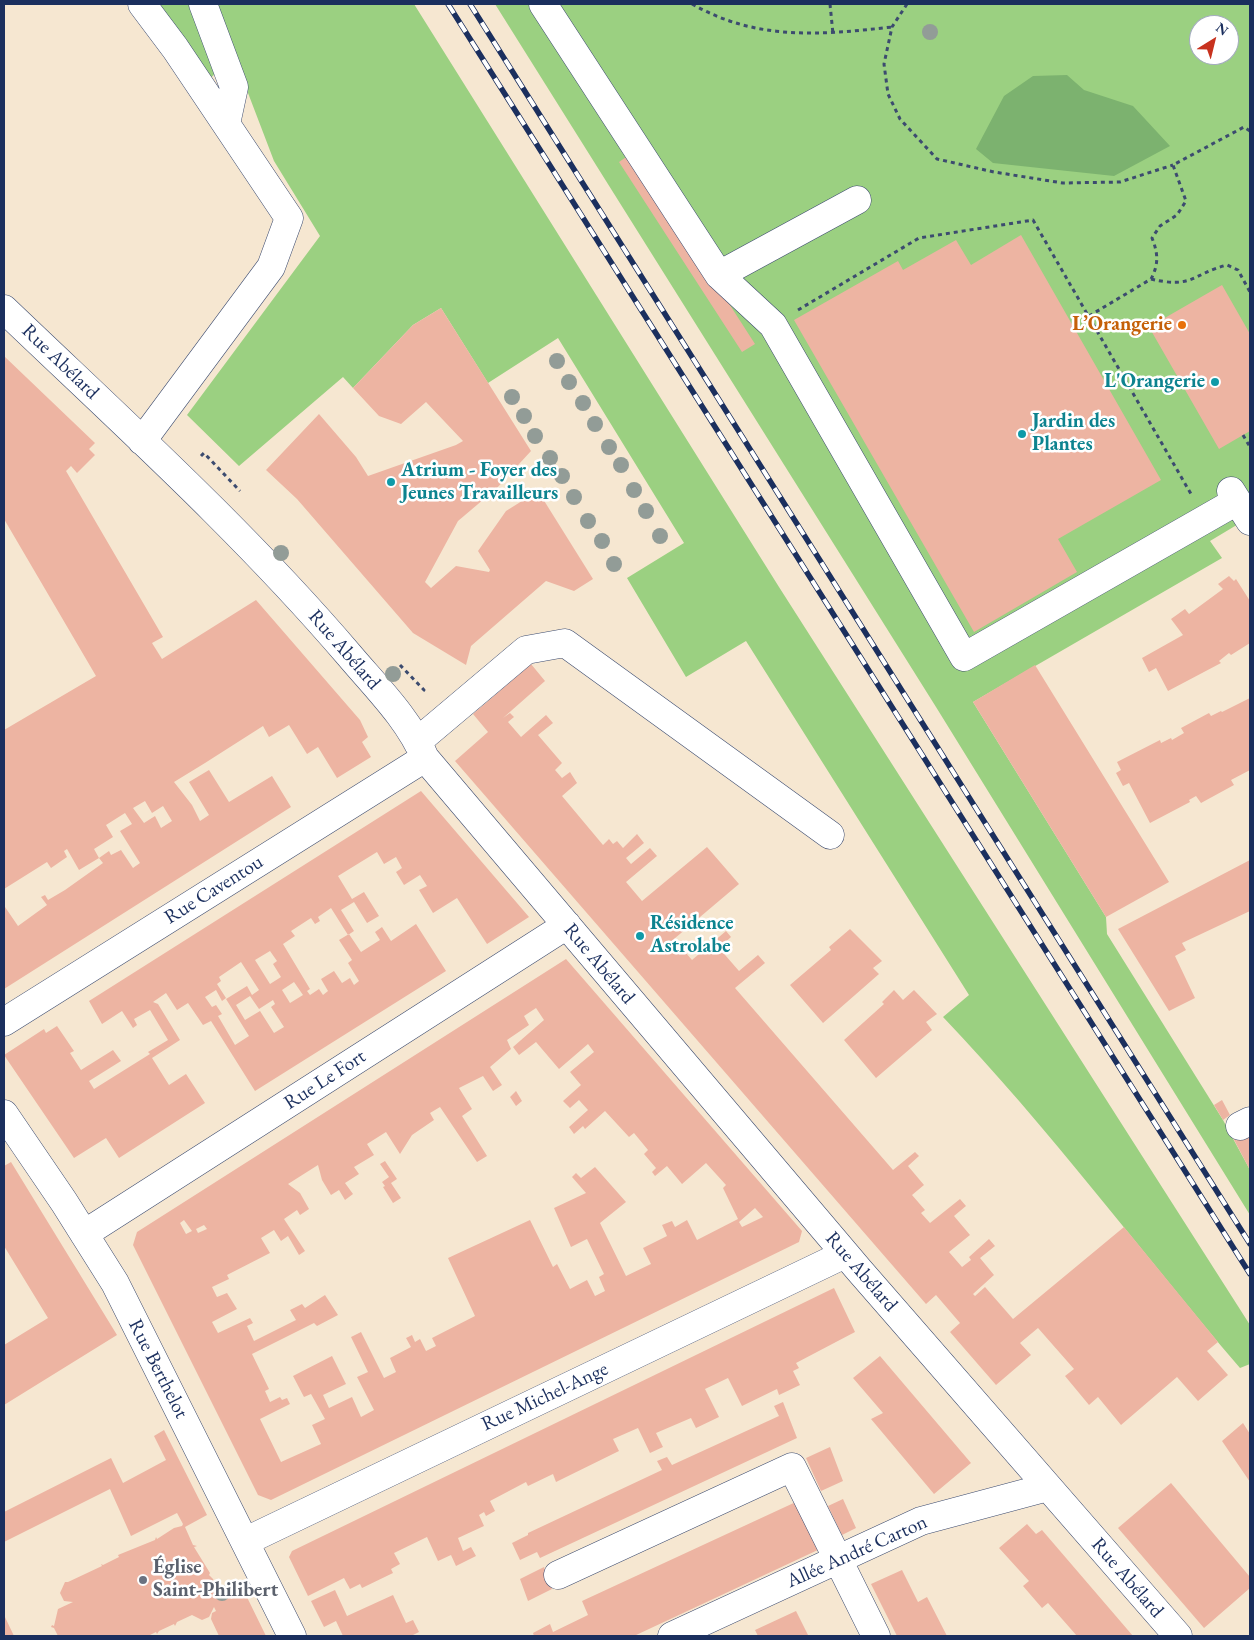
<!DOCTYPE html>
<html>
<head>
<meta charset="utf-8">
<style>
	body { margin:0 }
	#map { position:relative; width:1254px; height:1640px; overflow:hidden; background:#f6e7d1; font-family:"EB Garamond",serif }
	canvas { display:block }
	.frame { position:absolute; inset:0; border:5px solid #1b2f5e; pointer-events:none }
	.north { position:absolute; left:1189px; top:15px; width:50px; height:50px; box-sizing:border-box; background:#fff; border:1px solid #a4acbf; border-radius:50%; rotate:36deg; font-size:14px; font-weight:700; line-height:20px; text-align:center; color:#1b2f5e }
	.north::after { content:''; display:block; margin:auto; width:18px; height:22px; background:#c8321e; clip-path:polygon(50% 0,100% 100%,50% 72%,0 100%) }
</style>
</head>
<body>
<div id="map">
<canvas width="1254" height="1640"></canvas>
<div class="frame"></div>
<div class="north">N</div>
</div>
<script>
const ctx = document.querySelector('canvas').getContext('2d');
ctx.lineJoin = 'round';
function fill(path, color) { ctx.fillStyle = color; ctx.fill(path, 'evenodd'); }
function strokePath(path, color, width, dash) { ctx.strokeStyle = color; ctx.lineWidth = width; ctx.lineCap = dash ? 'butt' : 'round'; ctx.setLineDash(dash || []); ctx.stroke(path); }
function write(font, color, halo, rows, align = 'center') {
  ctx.font = font + ' "EB Garamond",serif'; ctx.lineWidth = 5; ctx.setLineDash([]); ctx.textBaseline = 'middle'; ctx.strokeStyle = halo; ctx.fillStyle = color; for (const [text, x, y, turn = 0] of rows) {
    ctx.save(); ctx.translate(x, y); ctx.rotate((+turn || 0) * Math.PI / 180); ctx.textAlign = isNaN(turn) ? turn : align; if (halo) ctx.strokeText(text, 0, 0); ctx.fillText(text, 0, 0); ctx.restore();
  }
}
fill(new Path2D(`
	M157,4H189L215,74L208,80Z
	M214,4H414L779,587L1250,1325V1364L1240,1368C1141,1252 1049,1128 943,1017L969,995L746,641L686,677L627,578L684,543L558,338L488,383L441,308L413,325L353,388L343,377L239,466L187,415L320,236L274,161Z
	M495,4H1250V517L1210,541L1222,558L973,702L1106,917L1107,934L1223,1120L1250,1170V1215L936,707ZM1199,25H1229V55H1199Z`), '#9bd081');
fill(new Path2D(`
	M1067,75L1084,90L1133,106L1170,146L1114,176L993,163L976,149L1004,96L1033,76Z`), '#7cb26f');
fill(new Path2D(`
	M632,153L755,344L742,352L619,162Z
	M1021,235L1161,480L1058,539L1077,572L974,632L794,320L898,261L903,270L956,240L971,265Z
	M1222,285L1250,334V431L1219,449L1149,327Z
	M441,308L531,451L497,488L458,521L425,582L431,588L456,566L489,572L490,570L478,551L506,511L538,491L593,579L574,591L546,581L471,646L466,665L413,633L297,499L266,470L319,414L356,457L368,476L456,445L463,441L426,402L401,424L379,416L353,388L413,325Z
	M4,356L95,443L89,449L95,455L77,473L71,466L66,471L163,637L152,643L162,659L256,600L360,720L368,737L362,742L371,757L337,778L318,747L307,754L289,725L269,737L263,726L205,763L174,782L192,805L200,821L209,815L189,782L209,770L229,802L272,776L291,807L4,989V907H5L18,926L47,905L41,897L45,895L48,900L65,890L103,863L99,858L109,851L111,855L121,850L133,868L140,863L120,831L132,824L125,813L106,825L113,837L94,849L99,858L79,870L67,849L64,851L67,857L51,868L47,862L4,889V730L96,676L4,519ZM145,801L152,813L163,806L172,821L161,828L155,816L144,823L133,808Z
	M1229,576L1234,581L1236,579L1250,601V643L1231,655L1229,653L1219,661L1221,663L1168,691L1156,668L1149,672L1142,658L1183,635L1171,619L1185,609L1189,614L1223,589L1218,584Z
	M531,664L545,681L503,718L510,713L514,717L508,722L521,737L546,715L553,723L538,735L562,763L555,770L562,778L570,772L577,783L562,796L603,845L609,839L613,844L617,841L623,848L637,834L644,843L626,858L631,864L650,848L657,856L626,882L642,901L707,847L739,884L674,939L692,960L726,931L731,937L719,948L739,971L758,955L765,963L735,988L893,1170L915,1152L919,1156L908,1166L924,1185L912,1195L925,1210L921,1213L930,1223L960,1199L966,1206L954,1216L970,1235L949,1252L962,1267L971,1260L969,1257L989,1239L995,1246L980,1258L994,1275L973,1294L975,1296L985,1287L1013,1319L1124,1227L1218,1342L1207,1351L1228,1375L1198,1401L1177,1377L1121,1425L1098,1397L1089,1405L1065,1376L1074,1369L1038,1328L1020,1343L1031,1355L996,1385L950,1332L960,1323L936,1295L926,1304L455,761L488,732L473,714Z
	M1035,665L1169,882L1106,917L973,702Z
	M1250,698V770L1231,780L1234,785L1201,803L1196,796L1189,800L1190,802L1150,823L1129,783L1123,786L1116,773L1121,770L1117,762L1160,740L1161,743L1171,738L1172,740L1184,733L1181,728L1209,713L1211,716L1221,711L1222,712Z
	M421,791L529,917L487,944L457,898L433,913L419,890L427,886L420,875L404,885L396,872L402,868L396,857L384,864L377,852L338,876L352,899L364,892L379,916L367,923L354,902L341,910L354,931L348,935L331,908L318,917L320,921L315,924L311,918L291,931L295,936L283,944L310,989L307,991L310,995L319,989L323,995L328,991L321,979L334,971L342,983L350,978L354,985L359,981L348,963L352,960L339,940L349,934L361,952L380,940L375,932L382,927L391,941L416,924L446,971L255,1091L211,1021L203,1025L188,1003L177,1010L166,993L153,1002L158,1004L180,1040L152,1058L169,1085L186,1074L205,1103L119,1158L106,1138L74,1158L4,1055L44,1029L46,1033L57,1026L74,1051L70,1053L81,1070L113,1050L121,1061L89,1081L94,1089L150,1054L148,1052L168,1040L150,1010L134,1019L137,1025L133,1028L122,1011L102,1024L89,1001ZM270,951L277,961L273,964L281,977L270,984L255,960ZM241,962L259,990L252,995L247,986L226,999L249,1036L235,1045L218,1016L222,1014L216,1005L212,1007L205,997L216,990L222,1001L226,998L217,984L221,981L219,977ZM294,982L303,995L290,1003L282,990ZM250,996L259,1009L273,1000L275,1004L271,1007L284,1027L274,1033L260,1011L245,1020L236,1005Z
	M1250,860V911L1182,943L1186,950L1175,956L1195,998L1169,1011L1118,929Z
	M850,929L882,961L873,968L879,974L823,1023L790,985L831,950L829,947Z
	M566,959L802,1231L799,1242L271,1500L258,1495L133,1245L137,1232ZM536,1008L544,1020L513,1047L519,1055L536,1042L559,1069L588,1044L594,1052L570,1072L581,1085L563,1101L570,1108L579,1100L588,1110L569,1127L574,1134L583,1126L585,1129L605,1111L629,1137L634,1133L648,1150L644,1154L656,1168L652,1172L655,1176L667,1166L682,1184L706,1163L726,1185L723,1188L738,1219L697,1240L687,1220L675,1227L672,1221L662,1225L667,1236L643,1248L651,1264L626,1276L600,1223L626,1202L595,1167L581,1178L576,1173L572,1177L586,1193L554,1208L571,1247L587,1239L604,1274L599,1277L605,1291L595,1296L587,1280L570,1289L557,1264L553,1267L530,1220L448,1258L475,1316L432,1338L436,1346L426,1351L420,1339L415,1342L412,1335L406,1338L411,1347L390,1358L396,1372L384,1378L361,1332L351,1337L368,1372L357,1377L374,1410L361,1417L352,1397L329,1408L323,1395L346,1384L332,1356L293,1376L304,1397L311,1394L325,1419L312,1425L321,1444L281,1462L260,1419L290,1404L287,1398L282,1400L280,1397L270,1402L265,1391L269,1389L252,1354L314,1323L317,1326L338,1315L325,1295L305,1308L302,1304L290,1310L296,1320L254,1341L247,1326L253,1323L250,1318L218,1333L212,1322L237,1309L227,1293L217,1297L212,1287L229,1279L227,1275L270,1253L261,1238L274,1230L281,1241L288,1236L299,1255L305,1251L284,1219L297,1210L300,1215L309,1209L300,1193L288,1184L318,1165L322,1180L331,1195L339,1190L345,1200L353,1194L345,1183L359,1174L354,1167L374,1155L367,1144L386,1132L400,1154L412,1135L434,1120L430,1113L440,1107L477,1162L487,1156L462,1116L472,1109L459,1088L483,1076L493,1091L502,1085L490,1067L511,1049L507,1040L529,1025L524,1016ZM755,1208L763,1217L742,1227L739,1222ZM184,1220L192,1231L186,1234L180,1223ZM204,1225L207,1229L198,1233L196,1229Z
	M894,990L903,1000L914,990L937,1014L926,1022L932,1030L876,1078L844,1040L884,1004L882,1002Z
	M516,1091L522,1101L516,1106L510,1097Z
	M1222,1100L1230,1115L1223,1120L1214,1105Z
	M1250,1127V1170L1232,1136Z
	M385,1161L397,1179L391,1183L401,1198L393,1203L383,1187L385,1186L382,1182L389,1177L380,1164Z
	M11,1162L117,1335L4,1405V1345L48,1318L4,1246V1166Z
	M834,1288L855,1332L796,1363L799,1368L793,1371L800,1385L779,1395L777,1389L742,1406L728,1378L705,1389L719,1417L696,1428L691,1418L656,1433L663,1447L650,1453L638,1428L613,1439L619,1451L556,1482L553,1474L528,1486L526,1482L490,1501L495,1511L486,1516L484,1512L479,1515L484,1526L458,1538L463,1551L471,1547L476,1556L456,1566L451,1555L438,1561L427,1537L394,1553L400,1564L391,1569L393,1573L362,1588L360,1584L350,1589L344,1578L308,1596L289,1557L292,1551Z
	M880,1356L971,1463L934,1494L871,1419L883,1413L853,1378Z
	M783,1402L797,1438L540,1558L537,1552L520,1560L512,1543L528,1535V1533L662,1470L657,1461L667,1457L672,1465L779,1416L774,1406Z
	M1243,1423L1250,1434V1482L1222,1441Z
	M164,1430L207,1515L185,1527L193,1545L197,1546L194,1547L210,1573L209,1575L213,1579L220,1598L242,1587L266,1636H219L211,1619L212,1613L216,1611L214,1607L209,1617L202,1620L192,1615L177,1622L175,1626L174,1624L159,1631L157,1634L156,1632L148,1636H58L54,1628L51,1627L52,1625L54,1626L58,1609L73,1602L64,1601L60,1593L65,1582H68L102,1566L101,1564L103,1565L119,1557L118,1555L155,1540L156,1537L157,1539L174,1528L182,1526L183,1524L177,1513L131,1536L110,1489L4,1542V1512L111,1458L123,1483L166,1460L154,1436Z
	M830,1447L843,1481L821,1491L806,1458Z
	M1171,1483L1250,1577V1588L1204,1628L1118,1528Z
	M843,1499L856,1528L842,1535L828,1506Z
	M798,1501L820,1549L634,1636H534L533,1633L550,1624L553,1632L588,1615L582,1601Z
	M1027,1524L1036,1534L1042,1530L1133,1636H1077L1048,1603L1042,1608L1023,1586L1029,1581L999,1548Z
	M544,1567L552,1589L528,1601L520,1579Z
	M902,1570L918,1602L927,1597L947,1636H897L871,1584Z
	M335,1590L347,1616L393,1595L406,1623L413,1620L419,1632L411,1636H343L336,1621L324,1627L311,1601Z
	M796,1611L808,1635L758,1636L755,1630Z
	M4,1615L14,1636H4Z`), '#edb4a2');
const minor = new Path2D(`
	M203,4L234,87L226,124
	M543,4L719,275L773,325L964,657L1237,501
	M719,275L857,200
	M4,309C121,421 243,531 349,655C376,687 409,719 425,758L859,1270L1178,1636
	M142,441L271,267L289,218L175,48L142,4
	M1231,491L1250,521
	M418,741L526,650L565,643L830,835
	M4,1022L425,758
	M4,1114L64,1202L115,1283L292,1636
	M1240,1126L1250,1121
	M84,1234L567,925
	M246,1541L845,1254
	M558,1575L792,1467L876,1636
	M672,1636L921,1521L1048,1487`);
strokePath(minor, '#3c4b6f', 29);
strokePath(new Path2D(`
	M692,4C757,41 820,35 892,27
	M830,4L833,34
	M907,4L892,27L884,64L888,94L900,119L937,159L994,172L1063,183L1120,182L1173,165
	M1151,279C1193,289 1192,274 1227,265L1238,270L1250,292
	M798,310L919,238L1033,220L1191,494
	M1089,316L1151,279C1159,264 1158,253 1152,238L1160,226L1177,215L1186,201L1173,165L1244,127L1250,131
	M1243,435L1250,447
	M201,456L204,453L240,491
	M400,665L424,690L421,693`), '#3c4b6f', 3, [4, 4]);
strokePath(minor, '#fff', 28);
const rail = new Path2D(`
	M448,4L1250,1274
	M470,4L1250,1244`);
strokePath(rail, '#1b2f5e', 5.5);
strokePath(rail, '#fff', 4, [11]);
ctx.fillStyle = '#929c97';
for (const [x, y] of [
	[930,32],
	[557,361],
	[569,382],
	[512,397],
	[583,403],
	[524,416],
	[595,424],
	[535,436],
	[609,447],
	[550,458],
	[621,465],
	[562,476],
	[634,490],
	[574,497],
	[646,511],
	[588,521],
	[660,536],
	[602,541],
	[281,553],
	[614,564],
	[393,674],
	[222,1593]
]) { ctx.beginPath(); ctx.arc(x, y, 8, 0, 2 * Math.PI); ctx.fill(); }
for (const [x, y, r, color] of [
	[1182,325,5,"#e8710a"],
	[1215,382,5,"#0f9aa8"],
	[1022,434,5,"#0f9aa8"],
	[391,482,5,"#0f9aa8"],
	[640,936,5,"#0f9aa8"],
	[143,1580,5,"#6b7280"]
]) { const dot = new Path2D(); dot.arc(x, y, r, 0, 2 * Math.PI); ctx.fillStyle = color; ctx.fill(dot); strokePath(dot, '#fff', 2); }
write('bold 20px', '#c56008', '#fff', [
	["L’Orangerie",1172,325]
], 'right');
write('20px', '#1b2f5e', '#fff', [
	["Rue Abélard",60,362,44],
	["Rue Abélard",344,650,49],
	["Rue Caventou",214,890,-32],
	["Rue Abélard",599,964,50],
	["Rue Le Fort",325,1080,-33],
	["Rue Abélard",861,1272,49],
	["Rue Berthelot",158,1369,63],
	["Rue Michel-Ange",545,1397,-25],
	["Allée André Carton",857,1552,-24],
	["Rue Abélard",1127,1578,49]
]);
write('bold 20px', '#0d838f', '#fff', [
	["L'Orangerie",1205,382,"right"],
	["Jardin des",1032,422],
	["Plantes",1032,445],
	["Atrium - Foyer des",401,471],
	["Jeunes Travailleurs",401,494],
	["Résidence",650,924],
	["Astrolabe",650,947]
], 'left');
write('bold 20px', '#5b616d', '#fff', [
	["Église",153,1568],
	["Saint-Philibert",153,1591]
], 'left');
</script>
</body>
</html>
